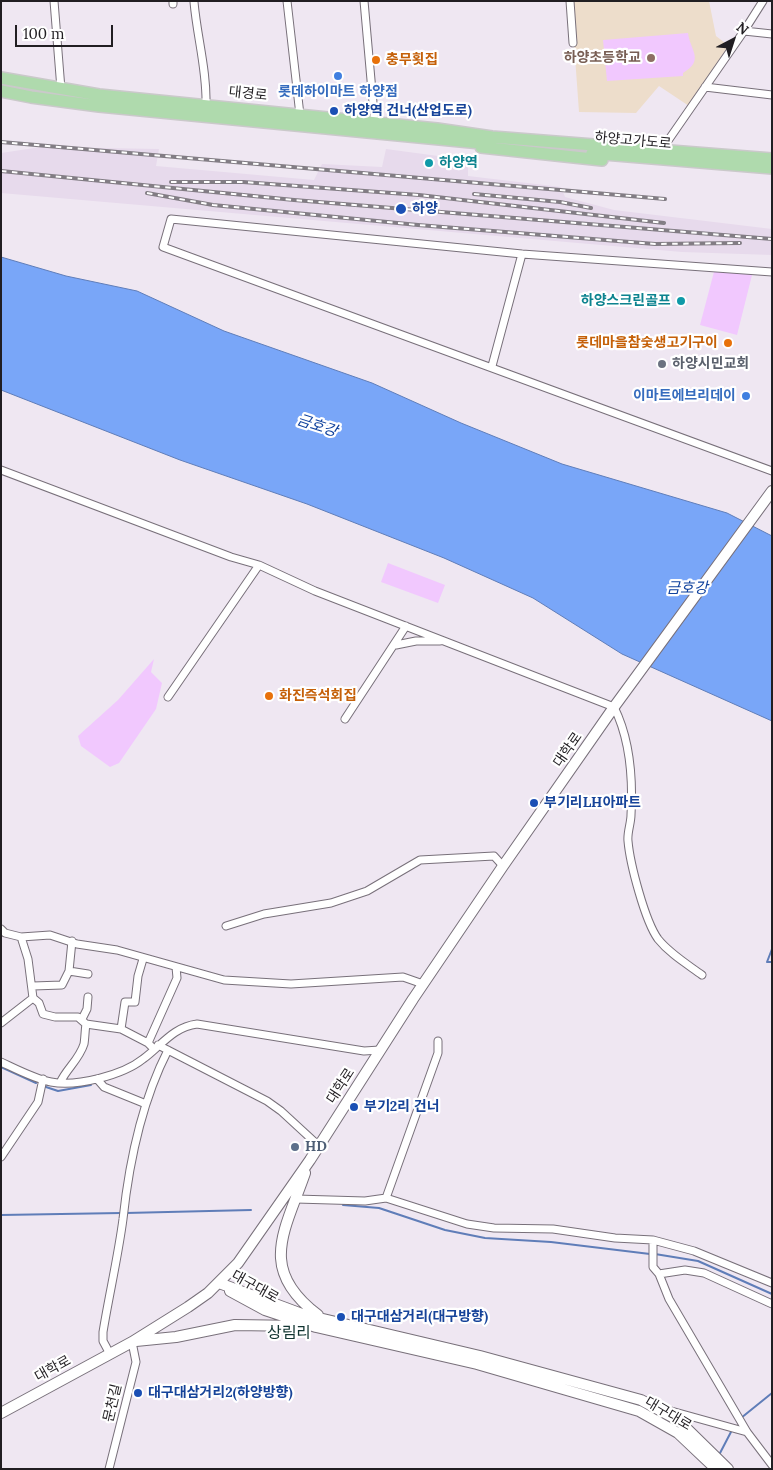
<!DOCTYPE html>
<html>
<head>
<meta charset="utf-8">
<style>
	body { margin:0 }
	#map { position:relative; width:773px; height:1470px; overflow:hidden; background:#efe7f2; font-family:Lora,serif }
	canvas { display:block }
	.frame { position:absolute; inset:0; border:2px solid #211e22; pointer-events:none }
	.north { position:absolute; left:708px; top:15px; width:50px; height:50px; -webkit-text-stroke:4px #fff; paint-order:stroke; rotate:40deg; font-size:14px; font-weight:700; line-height:20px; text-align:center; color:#211e22 }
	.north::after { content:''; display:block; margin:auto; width:18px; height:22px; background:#211e22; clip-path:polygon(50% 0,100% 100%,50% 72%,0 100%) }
	.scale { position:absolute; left:15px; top:25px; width:98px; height:22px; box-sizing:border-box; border:2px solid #211e22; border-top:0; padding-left:6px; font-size:15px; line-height:18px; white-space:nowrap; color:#211e22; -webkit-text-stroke:4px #fff; paint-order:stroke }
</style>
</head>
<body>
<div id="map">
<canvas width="773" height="1470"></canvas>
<div class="frame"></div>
<div class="north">N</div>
<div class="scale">100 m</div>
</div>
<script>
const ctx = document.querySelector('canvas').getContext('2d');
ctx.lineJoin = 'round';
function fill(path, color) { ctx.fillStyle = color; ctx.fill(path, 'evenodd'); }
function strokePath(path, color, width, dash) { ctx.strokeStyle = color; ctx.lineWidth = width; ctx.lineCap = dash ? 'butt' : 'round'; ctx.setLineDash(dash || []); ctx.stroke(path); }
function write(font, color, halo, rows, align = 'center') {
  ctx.font = font + ' Lora,"Noto Sans KR",serif'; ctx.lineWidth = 4.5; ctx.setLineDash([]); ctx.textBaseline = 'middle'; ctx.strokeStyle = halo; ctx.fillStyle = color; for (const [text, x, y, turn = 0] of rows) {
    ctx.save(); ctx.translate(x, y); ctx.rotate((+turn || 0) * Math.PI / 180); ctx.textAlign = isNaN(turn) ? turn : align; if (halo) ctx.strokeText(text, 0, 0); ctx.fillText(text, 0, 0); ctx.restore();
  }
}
fill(new Path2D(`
	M41,147L159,149L156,166L314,180L322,164L382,167L386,149L468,160V176L561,187L565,197L614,210L772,229V255L682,252L1,193V153Z`), '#e7daec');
fill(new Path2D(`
	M571,1H709L716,36L733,49L692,108L659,86L636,113L579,112Z`), '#edddcb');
fill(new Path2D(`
	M688,33C690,50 705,60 683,73V76L607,81L603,40Z
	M715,268L753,271L737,335L700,325Z
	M388,563L445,585L438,603L381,582Z
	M154,659L151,672L162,683L156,709L119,763L110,767L81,746L78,736L118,700Z`), '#f1c8fe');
const water = new Path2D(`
	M1,257L66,276L137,291L224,331L372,383L461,423L562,464L727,513L772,536V721L622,654L533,598L444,558L307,504L180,460L1,390Z`);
fill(water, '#79a6f8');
strokePath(water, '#5f7db8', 1);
strokePath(new Path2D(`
	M772,949L767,962H772
	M1,1067L36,1083
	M46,1087L58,1091L91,1085
	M343,1205L379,1208L445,1230L485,1238L551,1242L650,1254
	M126,1213L251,1210
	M1,1215L121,1213
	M655,1254L698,1261L772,1294
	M741,1418L772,1393
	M719,1455L732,1430`), '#5f7db8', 2);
const street = new Path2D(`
	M54,1L61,89
	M173,1V4
	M287,1L300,115
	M364,1L375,125
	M570,1L573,43
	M194,2C197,37 207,70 206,105
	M744,31L772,34
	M705,87L772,95
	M665,145L744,31L763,1
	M772,272L522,254L171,219L163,247L772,471
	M492,366L522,254
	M1,470L231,557L259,565
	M396,645L416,641H440
	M168,697L259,565L315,591L614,707C630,739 633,779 631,815C631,823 627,833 628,841C630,864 645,921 658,939C670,954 687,964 702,975
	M345,719L406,626
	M226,926L264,914L331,903L367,891L420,860L494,856L503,866
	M1,929L5,933L21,937L50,935L77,944L117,950L224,980L291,984L403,977L423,984
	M69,971L88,974
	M33,986L62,985L69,971L72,941
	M33,998L39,1003L43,1014L55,1017H78L86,1024L121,1029L148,1043L154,1049
	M82,1019L87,1009L88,997
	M1,1023L33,998L28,959L21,937
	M121,1029L125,1002H135L138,976L143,959
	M148,1043L177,978L176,967
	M158,1045L267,1101L281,1111L319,1146
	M1,1062C16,1069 35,1079 51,1082C77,1087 123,1075 143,1059C161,1046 173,1027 197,1024L364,1051L380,1050
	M97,1079L104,1087L146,1104
	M60,1083C66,1069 79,1060 84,1044C85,1038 85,1030 86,1024
	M1,1157L38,1102L43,1079
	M386,1198L438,1053V1041
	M296,1199L365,1201L386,1198L467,1224L494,1228L553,1229L615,1238L653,1240L694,1251L772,1283
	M653,1240V1267L659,1274L669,1299L747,1432L772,1465
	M659,1274L685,1270L704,1273L772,1304
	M110,1354L103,1341V1332C109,1295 118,1257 123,1219C129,1163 142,1101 168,1050
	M664,1409L747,1432
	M109,1469L136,1362L132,1342`);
const secondary = new Path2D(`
	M305,1173C285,1231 257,1269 318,1315
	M219,1283L302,1314L480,1356L641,1400L678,1420L728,1469
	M230,1291L265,1310L316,1327L477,1364L639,1411L678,1433L716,1469
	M136,1341L176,1337L235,1325L300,1326
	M1,1413L132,1342L188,1307L208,1293L238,1263L310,1160L413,999L503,866L614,707L772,491`);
const primary = new Path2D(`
	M1,78L99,95L437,129L492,137L772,159
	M1,91L31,97L99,106L491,144
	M481,147L602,160
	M592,153L772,168`);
strokePath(street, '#78707a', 9);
strokePath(secondary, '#78707a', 12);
strokePath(primary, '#cac9ca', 14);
strokePath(street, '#fff', 7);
strokePath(secondary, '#fff', 10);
strokePath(primary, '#afdaad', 11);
const rail = new Path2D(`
	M1,142L665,199
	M1,171L294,200L772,239
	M171,182H243L419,195L664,223
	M147,193L213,205L418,225L655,244L740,243
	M474,194L560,202L591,208`);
strokePath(rail, '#827d84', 4);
strokePath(rail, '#fff', 2, [5.5]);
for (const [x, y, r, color] of [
	[651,58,5,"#8d6e63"],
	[376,60,5,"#e8710a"],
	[338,76,5,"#3f7fe0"],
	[334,111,5,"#1a4fb4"],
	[429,163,5,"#0f9aa8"],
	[401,209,6,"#1a4fb4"],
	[681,301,5,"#0f9aa8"],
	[728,343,5,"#e8710a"],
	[662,364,5,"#6b7280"],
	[746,396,5,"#3f7fe0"],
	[269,696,5,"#e8710a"],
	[534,803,5,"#1a4fb4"],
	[354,1107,5,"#1a4fb4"],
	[295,1147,5,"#5c6f8a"],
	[341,1317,5,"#1a4fb4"],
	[138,1393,5,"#1a4fb4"]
]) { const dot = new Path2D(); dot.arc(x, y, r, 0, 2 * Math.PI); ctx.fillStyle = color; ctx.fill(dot); strokePath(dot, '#fff', 2); }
write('bold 14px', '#785e54', '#fff', [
	["하양초등학교",641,58]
], 'right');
write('bold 14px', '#c56008', '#fff', [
	["충무횟집",386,60],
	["롯데마을참숯생고기구이",718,343,"right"],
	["화진즉석회집",279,696]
], 'left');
write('bold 14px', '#366cbe', '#fff', [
	["롯데하이마트 하양점",338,92],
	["이마트에브리데이",736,396,"right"]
]);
write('14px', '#211e22', '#fff', [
	["대경로",248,94,6],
	["하양고가도로",633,141,5],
	["대학로",568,750,-55],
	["대학로",341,1086,-57],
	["대구대로",255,1287,29],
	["대학로",53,1369,-29],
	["문천길",113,1403,-77],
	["대구대로",668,1414,31]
]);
write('bold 14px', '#164399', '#fff', [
	["하양역 건너(산업도로)",344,111],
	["하양",412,209],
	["부기리LH아파트",544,803],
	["부기2리 건너",364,1107],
	["대구대삼거리(대구방향)",351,1317],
	["대구대삼거리2(하양방향)",148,1393]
], 'left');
write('bold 14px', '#0d838f', '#fff', [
	["하양역",439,163],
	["하양스크린골프",671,301,"right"]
], 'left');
write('bold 14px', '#5b616d', '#fff', [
	["하양시민교회",672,364]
], 'left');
write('bold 14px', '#4e5e75', '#fff', [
	["HD",305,1147]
], 'left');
write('italic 15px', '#0f419d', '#fff', [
	["금호강",317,426,18],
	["금호강",687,589]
]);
write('16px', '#123532', '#fff', [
	["상림리",289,1333]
]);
</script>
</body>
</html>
